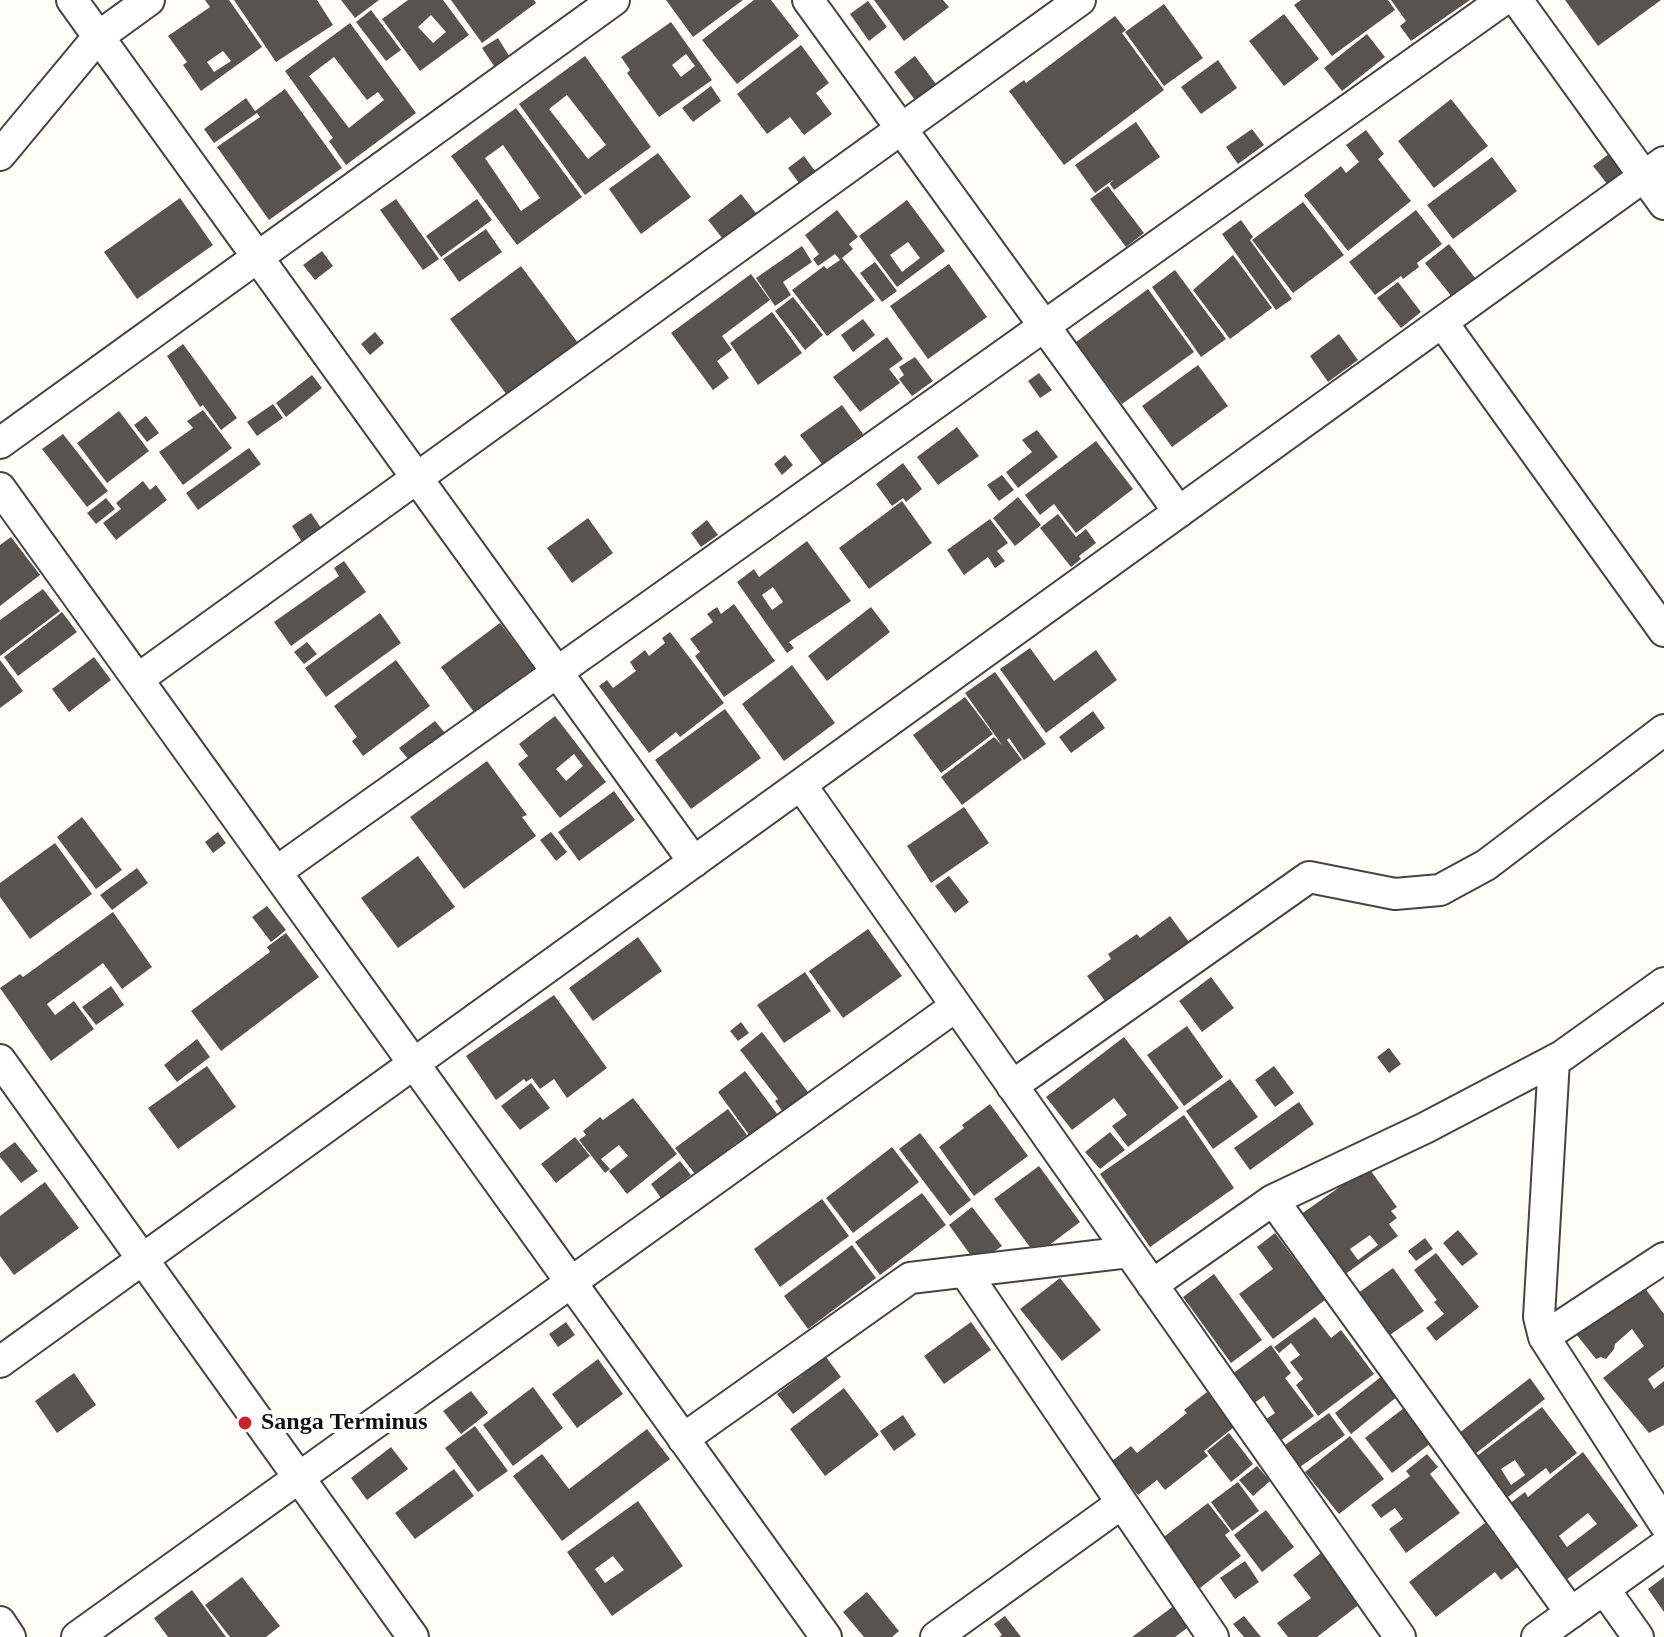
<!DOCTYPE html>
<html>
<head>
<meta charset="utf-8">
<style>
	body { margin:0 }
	canvas { display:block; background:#fffdf5 }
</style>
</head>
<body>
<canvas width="1664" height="1637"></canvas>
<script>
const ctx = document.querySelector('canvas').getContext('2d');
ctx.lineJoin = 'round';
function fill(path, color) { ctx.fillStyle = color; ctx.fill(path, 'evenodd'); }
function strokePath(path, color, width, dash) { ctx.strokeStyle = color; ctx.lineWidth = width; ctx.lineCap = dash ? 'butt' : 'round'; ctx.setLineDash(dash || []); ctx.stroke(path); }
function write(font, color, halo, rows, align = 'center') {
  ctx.font = font + ' "Times New Roman",serif'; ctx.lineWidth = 8; ctx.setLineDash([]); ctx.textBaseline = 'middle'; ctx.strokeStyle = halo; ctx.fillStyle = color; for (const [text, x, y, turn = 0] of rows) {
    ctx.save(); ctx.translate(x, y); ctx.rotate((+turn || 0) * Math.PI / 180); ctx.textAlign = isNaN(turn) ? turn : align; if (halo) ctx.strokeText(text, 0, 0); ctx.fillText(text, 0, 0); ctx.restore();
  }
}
fill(new Path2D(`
	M205,0H229L262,47L201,91L183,65L187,62L168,36L210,7ZM223,51L231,61L214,72L207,62Z
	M234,0H317L333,25L276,62Z
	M341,0H379L355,18Z
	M408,0H443L469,35L420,71L382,19ZM431,15L446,32L433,43L418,27Z
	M451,0H534L536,3L482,43Z
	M666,0H743L693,37Z
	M754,0H771L799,36L737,84L702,40Z
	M874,0H943L949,7L904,41Z
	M1301,0H1388L1395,10L1332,56L1294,5Z
	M1391,0H1470L1411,41L1400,26L1406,21Z
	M1565,0H1661L1598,46Z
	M868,1L887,27L869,41L850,14Z
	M1164,4L1203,58L1164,86L1125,32Z
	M371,10L401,50L386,61L356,22Z
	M1284,14L1319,59L1284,86L1249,41Z
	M1115,16L1126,30L1122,33L1164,90L1064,165L1009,91L1024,80L1026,83Z
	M671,22L712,80L659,117L627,73L630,70L621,57ZM686,54L695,66L681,77L672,65Z
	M350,23L416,113L346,165L329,141L333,138L285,71ZM334,57L367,100L378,92L384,100L349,128L309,76Z
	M1367,34L1385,57L1342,91L1324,68Z
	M498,38L511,59L496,69L482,48Z
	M801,45L829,83L816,93L832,114L804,135L790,117L767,134L737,94Z
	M585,56L651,147L585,195L519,104ZM567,95L606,145L588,159L549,109Z
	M915,56L939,88L918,104L894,72Z
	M1218,60L1237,88L1201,114L1181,87Z
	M711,86L721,101L693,122L682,108Z
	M285,89L342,168L269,220L217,147L260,117L257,113L214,143L204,129L246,98L255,111Z
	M1451,99L1488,146L1434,188L1398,141Z
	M516,108L582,197L517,245L451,156ZM503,145L540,198L521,211L485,158Z
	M1136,122L1160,157L1114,190L1110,184L1113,180L1095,193L1075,165Z
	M1252,129L1264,145L1238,164L1226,147Z
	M1366,130L1384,154L1378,159L1411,201L1348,251L1304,195L1341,166L1346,173L1359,162L1346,145Z
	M658,153L691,197L641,234L609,189Z
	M1610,153L1624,172L1608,185L1593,166Z
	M804,156L815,171L799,183L788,168Z
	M1492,157L1517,191L1453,239L1427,205Z
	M1108,186L1144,233L1126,247L1090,199Z
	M741,194L759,217L726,243L708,220Z
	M180,198L213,245L137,299L104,252Z
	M396,199L439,259L423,270L380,210Z
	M477,199L492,220L441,257L426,236Z
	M907,200L945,251L897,287L859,236ZM908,242L920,258L902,272L890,255Z
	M1303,202L1344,255L1293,293L1252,240Z
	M837,210L858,237L849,244L853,249L842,258L875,300L827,336L792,290L824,266L827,269L840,260L835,254L818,266L813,259L819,254L805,235Z
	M1416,210L1442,244L1417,263L1419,267L1403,279L1401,276L1375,295L1349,262Z
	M1241,220L1253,237L1250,240L1292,299L1276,310L1222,234Z
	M486,229L502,252L459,282L443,259Z
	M1449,244L1475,278L1452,297L1425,263Z
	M802,246L812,262L783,282L791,295L775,306L756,278Z
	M322,251L333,266L315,280L303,265Z
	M1233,255L1272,308L1230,339L1193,290Z
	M875,262L897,291L882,302L860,273Z
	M949,264L987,317L928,359L890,306Z
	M521,266L578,343L507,395L450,319Z
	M1175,270L1226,339L1201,357L1152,287Z
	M751,274L770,300L722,336L732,350L717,361L729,378L713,390L671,333Z
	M1398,282L1421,312L1401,328L1377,298Z
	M1148,289L1194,352L1122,404L1076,342Z
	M793,297L823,335L805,350L775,311Z
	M772,312L802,353L758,385L730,343Z
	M863,319L875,335L853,352L841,335Z
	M375,332L384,343L370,355L361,344Z
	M1339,334L1358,360L1328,382L1310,356Z
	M887,337L903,359L889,369L900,383L860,412L833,377Z
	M183,344L237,418L221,430L203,405L200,407L167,356Z
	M915,357L933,381L912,396L899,379L904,375L899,367Z
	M1198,365L1228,406L1172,447L1142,406Z
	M1039,373L1052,390L1040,398L1028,381Z
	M312,375L322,388L286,417L276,403Z
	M273,404L283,418L257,436L247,422Z
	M842,405L863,434L822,464L800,435Z
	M203,410L232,448L183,485L159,452L193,428L187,421Z
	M119,411L149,451L107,483L77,443Z
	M146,416L159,433L147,442L134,425Z
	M957,427L979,456L938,485L917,457Z
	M1037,430L1058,457L1018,488L1006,472L1032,452L1022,440Z
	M63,434L108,491L87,507L42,449Z
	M1096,441L1133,489L1076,533L1054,504L1040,515L1025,495Z
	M249,448L261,464L198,510L186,493Z
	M785,455L793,465L782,475L774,464Z
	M903,463L922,489L906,502L903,498L892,506L876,484Z
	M1002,475L1014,490L999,501L987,485Z
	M143,481L150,490L156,485L167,500L116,540L103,523L121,509L116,503Z
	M1018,497L1041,525L1015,546L993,518Z
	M106,498L115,509L96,524L87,513Z
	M902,501L932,543L869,589L839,548Z
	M311,513L321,528L302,542L292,526Z
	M1058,514L1076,537L1086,529L1096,543L1079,556L1081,559L1071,567L1040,528Z
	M588,518L613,553L572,583L547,548Z
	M990,519L1008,543L997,551L1005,561L995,568L988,557L964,575L947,550Z
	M707,520L718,535L701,547L691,533Z
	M11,537L40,575L0,606V545Z
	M807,541L851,601L789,642L794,648L787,653L737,582L754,569L759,577ZM773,587L783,602L772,610L762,595Z
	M344,561L366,592L291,646L274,622L339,576L334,568Z
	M43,589L60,611L0,656V620Z
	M734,604L775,661L724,697L695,656L700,652L690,639L713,622L707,614L717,607L721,614Z
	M871,607L890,632L827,681L808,656Z
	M62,612L77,632L18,676L4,657Z
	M380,613L401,643L326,697L305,668Z
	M500,623L534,668L474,712L441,667Z
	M670,632L724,703L680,737L676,732L649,753L599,686L607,680L613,688L636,671L630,662L645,650L649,656L665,643L662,638Z
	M307,642L317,654L304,664L294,652Z
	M1030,648L1054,681L1096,650L1117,680L1046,733L1000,669Z
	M94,657L111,680L69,712L52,689Z
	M0,660L23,691L0,708Z
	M396,660L430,706L363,756L352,741L357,737L334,706Z
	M792,665L835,723L784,761L742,704Z
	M995,672L1046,744L1024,760L1009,738L1007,740L1022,760L962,805L941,777L994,737L1002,745L965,693Z
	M965,697L993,734L941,773L913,735Z
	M725,709L761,758L691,809L655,760Z
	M1093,711L1105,728L1071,753L1059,737Z
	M555,716L606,782L560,818L518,764L528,756L519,744ZM574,754L583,766L566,781L556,769Z
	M435,721L445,733L409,760L399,748Z
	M487,761L527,815L522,817L536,836L464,889L410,817Z
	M614,791L635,820L579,861L558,832Z
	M964,807L989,843L931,883L907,846Z
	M82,817L122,870L96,889L57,837Z
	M218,832L226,843L213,853L205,842Z
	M551,832L567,852L556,861L540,840Z
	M55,843L92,894L30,939L0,897V883Z
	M418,856L455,907L398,948L361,898Z
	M137,868L148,883L112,910L100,895Z
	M949,876L969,902L955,913L935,886Z
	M267,906L286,930L271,942L252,917Z
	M113,912L152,967L122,989L103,963L47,1004L55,1015L74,1001L94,1029L51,1061L0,988L20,974L23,977Z
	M1170,916L1189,942L1105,1001L1087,976L1111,959L1108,954L1137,934L1140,938Z
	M868,929L902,976L843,1018L809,971Z
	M286,933L319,977L221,1051L191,1011L270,952L267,947Z
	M638,937L662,971L593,1021L569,988Z
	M805,972L831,1011L784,1043L757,1005Z
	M1211,977L1234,1008L1202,1032L1179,1001Z
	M111,986L124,1005L96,1025L82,1007Z
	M554,995L607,1068L567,1098L554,1079L540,1089L532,1078L526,1082L524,1079L496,1100L466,1056Z
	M741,1022L749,1033L738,1041L730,1031Z
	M1187,1026L1223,1077L1184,1106L1147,1055Z
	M762,1032L808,1092L783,1112L775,1101L778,1099L740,1050Z
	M1124,1037L1179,1108L1128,1147L1112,1126L1127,1115L1114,1098L1072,1130L1046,1097Z
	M197,1039L210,1057L177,1082L164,1065Z
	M1389,1048L1401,1064L1389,1073L1377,1057Z
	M207,1066L236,1107L178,1149L148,1108Z
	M1274,1066L1294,1093L1275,1107L1255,1080Z
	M745,1071L778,1115L750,1136L718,1092Z
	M1230,1079L1258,1117L1213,1149L1186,1111Z
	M531,1083L550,1108L520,1130L501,1106Z
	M633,1098L677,1154L627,1194L609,1171L628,1156L619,1145L601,1159L610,1169L605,1173L579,1140L586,1135L583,1131L600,1117L603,1120Z
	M1299,1102L1314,1124L1250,1170L1234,1148Z
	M990,1104L1028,1156L974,1196L939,1147L964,1128L962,1125Z
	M728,1109L747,1135L695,1174L675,1148Z
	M1184,1115L1234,1188L1150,1247L1100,1174Z
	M1110,1132L1125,1150L1100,1169L1085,1152Z
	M920,1133L971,1200L950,1216L899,1149Z
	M575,1137L590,1156L556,1183L541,1164Z
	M15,1142L38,1171L21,1183L0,1157V1153Z
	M892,1147L919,1182L853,1233L826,1198Z
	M680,1161L691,1175L661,1198L651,1184Z
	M1039,1166L1080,1222L1036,1255L994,1199Z
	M1368,1167L1397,1207L1391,1211L1397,1218L1389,1224L1398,1236L1340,1278L1297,1217ZM1370,1235L1378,1245L1358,1260L1350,1249Z
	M45,1182L79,1228L14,1275L0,1256V1216Z
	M922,1193L946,1225L880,1275L855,1242Z
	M822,1199L849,1236L780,1287L754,1249Z
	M972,1207L1002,1246L977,1264L949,1225Z
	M1458,1230L1478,1254L1462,1266L1443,1243Z
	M1275,1233L1325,1300L1273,1339L1239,1294L1273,1269L1257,1247Z
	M1425,1238L1433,1249L1416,1261L1408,1251Z
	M852,1245L876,1278L808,1329L784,1296Z
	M1436,1253L1479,1307L1436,1341L1426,1328L1444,1314L1434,1302L1437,1300L1414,1270Z
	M1393,1268L1424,1311L1377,1344L1347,1301Z
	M1214,1274L1262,1340L1231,1363L1183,1297Z
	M1060,1278L1101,1330L1062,1361L1020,1309Z
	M1642,1284L1664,1314V1367L1648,1379L1654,1389L1664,1381V1425L1649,1433L1603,1378L1644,1346L1632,1329L1615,1344L1614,1349L1606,1359L1601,1357L1596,1359L1572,1329Z
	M1315,1317L1331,1338L1341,1330L1374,1374L1318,1416L1296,1385L1303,1379L1290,1362L1300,1355L1291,1343L1279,1353L1274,1347Z
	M566,1322L575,1335L558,1347L549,1334Z
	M971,1322L991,1350L944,1384L924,1356Z
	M1271,1345L1291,1373L1285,1378L1314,1416L1280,1441L1265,1420L1275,1413L1264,1396L1253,1404L1231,1375Z
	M826,1357L841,1377L793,1414L777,1394Z
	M598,1359L623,1394L577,1428L552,1394Z
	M74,1373L96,1405L57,1433L35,1401Z
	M1382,1376L1398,1396L1351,1434L1335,1413Z
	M1530,1378L1545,1399L1470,1458L1454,1437Z
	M533,1387L563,1428L513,1466L483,1425Z
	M844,1388L879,1435L825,1476L790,1429Z
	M471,1391L488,1413L461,1434L443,1411Z
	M1207,1392L1234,1427L1204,1451L1208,1456L1165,1490L1157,1480L1138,1495L1111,1462L1131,1446L1137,1453L1187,1413L1184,1410Z
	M1542,1407L1577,1453L1550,1474L1546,1468L1504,1500L1473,1459ZM1515,1460L1525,1475L1511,1485L1501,1469Z
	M1404,1408L1431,1443L1392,1473L1365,1438Z
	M1329,1413L1345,1435L1297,1469L1281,1448Z
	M903,1415L916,1435L894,1451L880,1431Z
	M475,1426L508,1471L478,1492L445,1448Z
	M647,1429L670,1459L562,1541L513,1476L542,1454L569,1489Z
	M1229,1433L1253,1464L1231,1482L1207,1451Z
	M1350,1436L1384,1479L1339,1514L1305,1472Z
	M391,1447L408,1469L367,1500L351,1478Z
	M1583,1452L1638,1526L1558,1586L1501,1510L1525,1492L1528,1497ZM1588,1513L1597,1524L1567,1547L1559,1536Z
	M1427,1454L1438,1467L1430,1474L1460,1513L1406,1553L1389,1529L1403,1519L1395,1508L1381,1518L1371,1505L1410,1476L1406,1471Z
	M1257,1466L1270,1481L1253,1496L1239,1480Z
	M454,1469L474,1496L415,1539L395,1513Z
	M1238,1482L1259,1511L1232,1531L1211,1502Z
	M638,1501L683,1566L612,1616L567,1552ZM613,1556L624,1570L605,1583L595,1569Z
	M1208,1503L1230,1531L1225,1535L1241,1556L1200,1588L1161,1539Z
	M1266,1510L1294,1547L1262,1572L1234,1535Z
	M1485,1523L1518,1567L1501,1580L1495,1572L1436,1617L1409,1582Z
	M1321,1553L1360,1604L1317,1637H1288L1277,1623L1311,1598L1293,1575Z
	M1245,1561L1259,1582L1235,1599L1220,1578Z
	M242,1577L280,1626L266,1637H230L205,1605Z
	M1664,1577V1612L1648,1589Z
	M192,1590L226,1637H168L154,1618Z
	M867,1592L899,1631L892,1637H864L843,1612Z
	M1175,1605L1191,1625L1175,1637H1132Z
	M1005,1616L1021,1637H999L1002,1635L994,1624Z
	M1244,1616L1261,1637H1244L1233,1624Z`), '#5a524d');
const minor = new Path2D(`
	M72,0L694,862
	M808,0L1179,512
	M1517,0L1664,204
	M0,155L98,37L149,0
	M1442,322L1664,631
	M0,443L614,0
	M0,488L826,1637
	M138,679L1080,0
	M801,785L1400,1637
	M276,872L1503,0
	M0,1060L413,1637
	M1012,1086L1309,877L1395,894L1440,890L1486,865L1664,730
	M1273,1200L1571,1613
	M1664,1258L1544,1337L1664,1523
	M965,1272L1213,1637
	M1152,1285L1273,1200L1425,1128L1562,1056L1664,983
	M1544,1337L1539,1317L1554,1060
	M0,1362L1664,162
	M683,1439L910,1278L1129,1252
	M1604,1589L1638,1637
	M0,1622L10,1637
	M77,1637L956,1006
	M936,1637L1122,1503
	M1537,1637L1664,1546`);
strokePath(minor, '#444', 34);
strokePath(minor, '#fff', 30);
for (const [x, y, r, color] of [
	[245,1423,8,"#c4262e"]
]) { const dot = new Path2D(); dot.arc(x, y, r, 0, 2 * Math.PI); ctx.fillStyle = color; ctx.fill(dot); strokePath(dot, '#fff', 3); }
write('bold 24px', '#111', '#fff', [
	["Sanga Terminus",261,1423]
], 'left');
</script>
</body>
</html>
